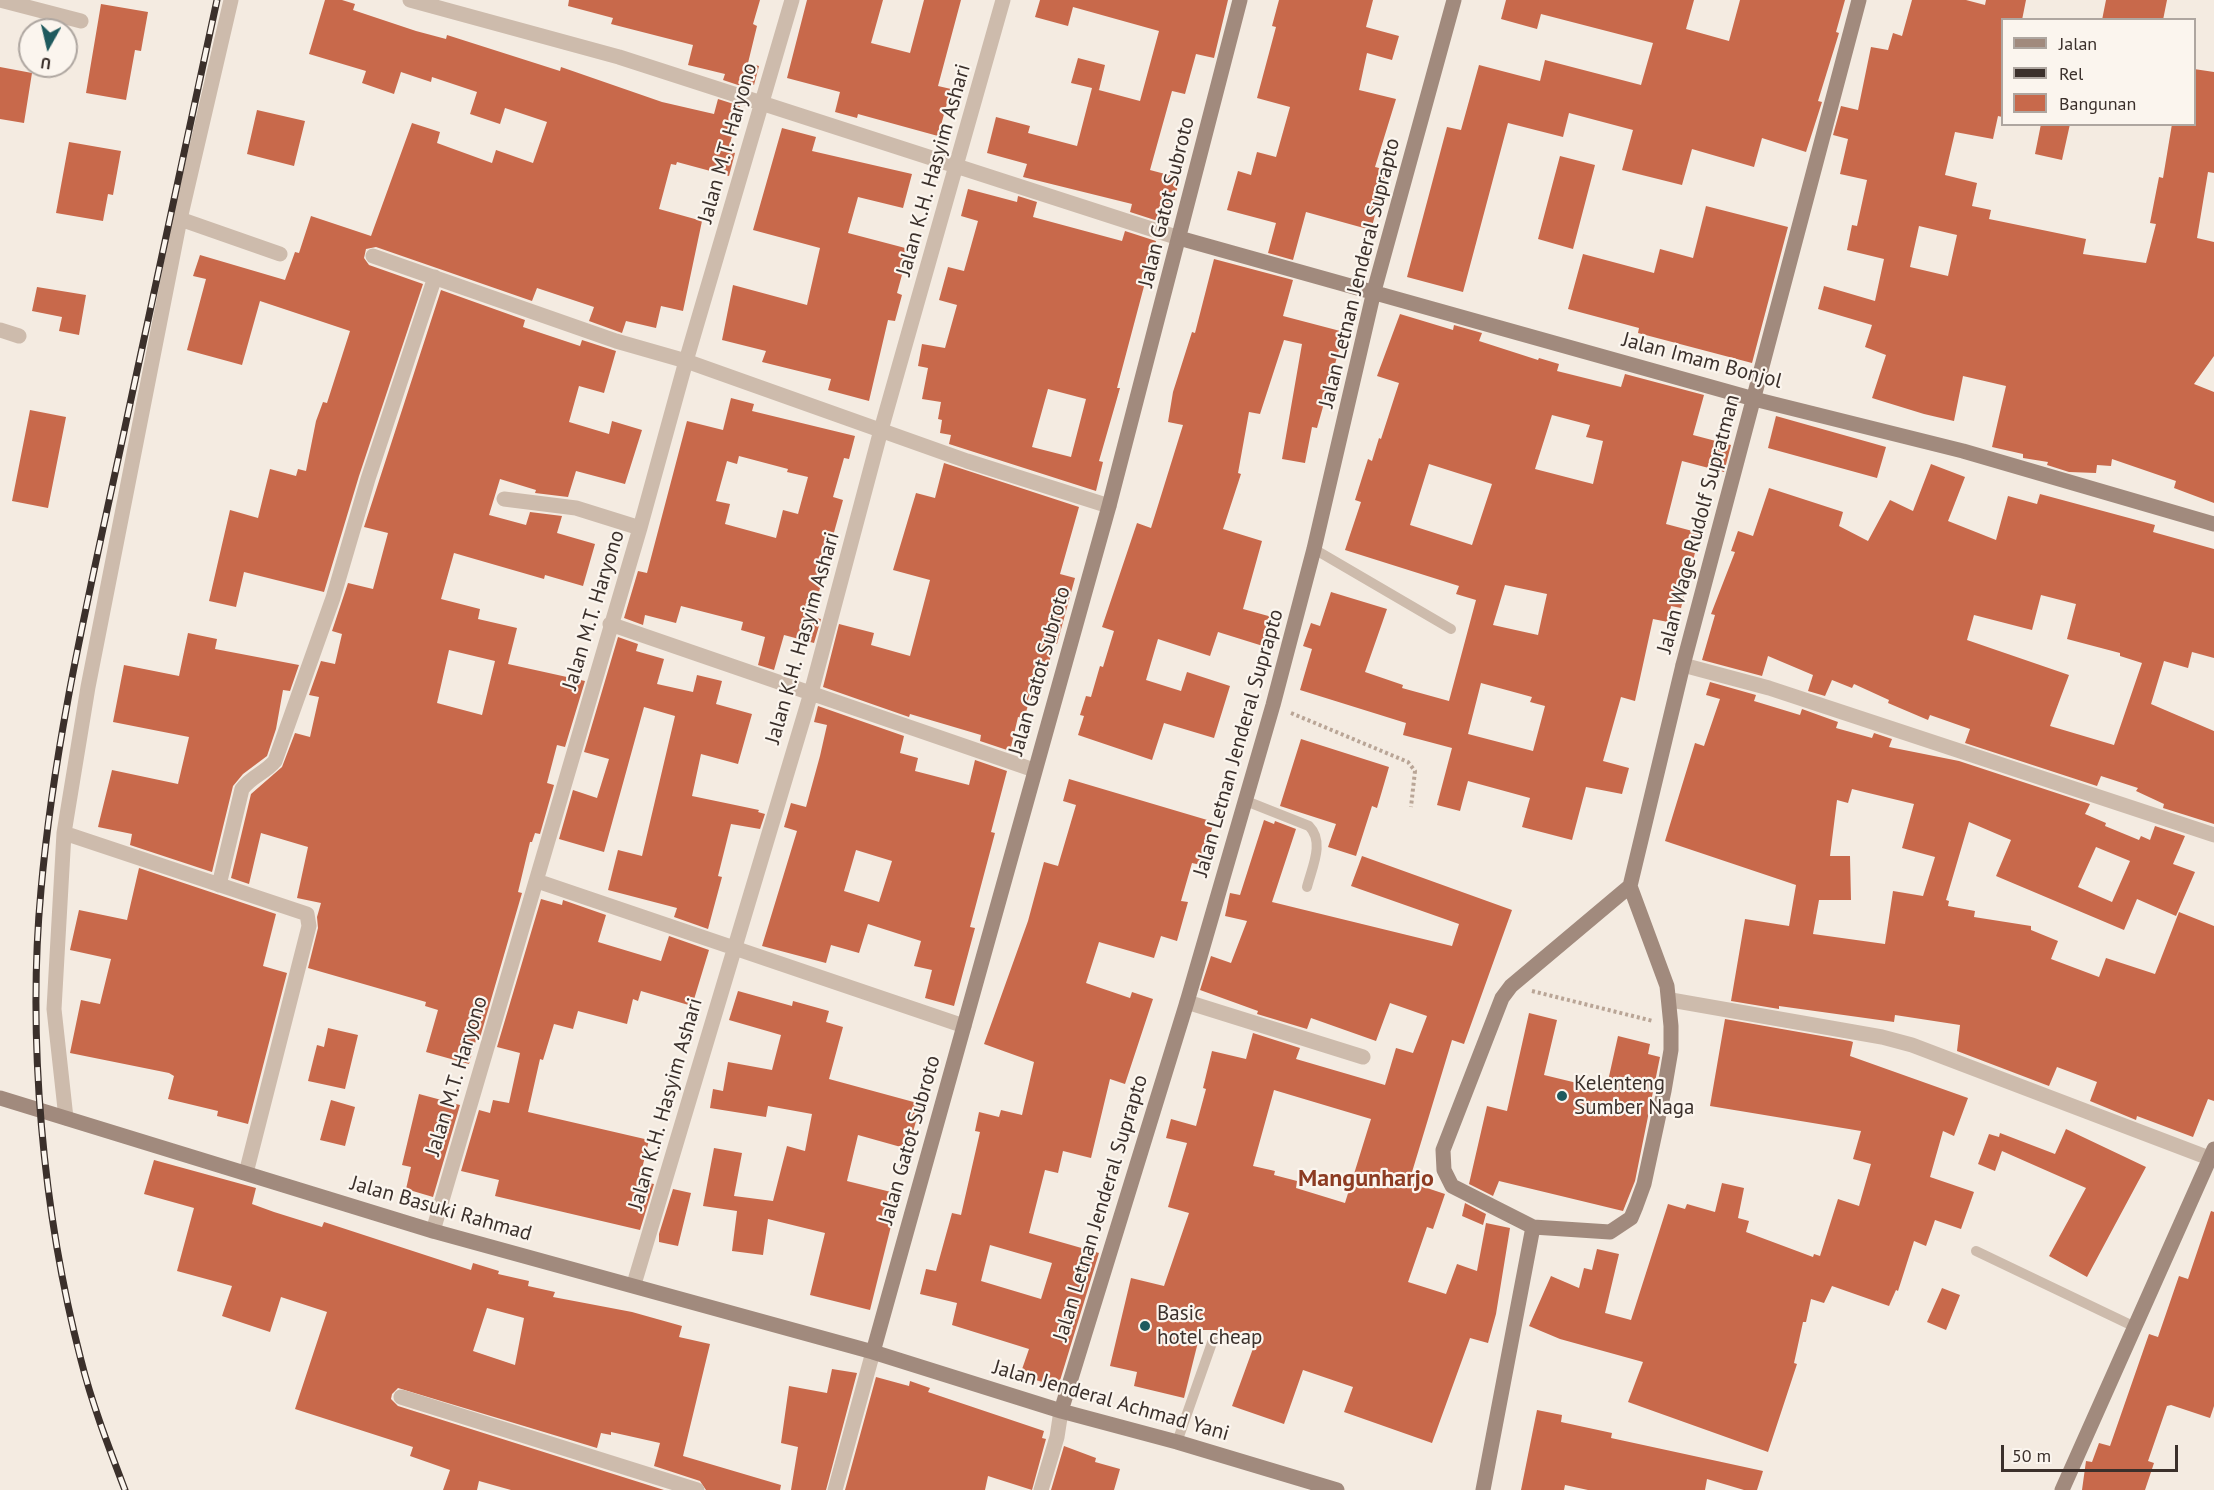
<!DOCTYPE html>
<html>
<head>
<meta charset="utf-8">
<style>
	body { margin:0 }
	#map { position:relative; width:2214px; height:1490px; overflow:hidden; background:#f4ebe1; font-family:"PT Sans",sans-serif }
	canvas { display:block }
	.legend { position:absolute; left:2001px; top:18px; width:195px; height:108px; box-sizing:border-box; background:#fbf5ee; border:2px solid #aea6a0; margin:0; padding:8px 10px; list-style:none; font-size:18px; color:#3b302b }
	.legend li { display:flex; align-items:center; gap:12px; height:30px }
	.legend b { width:30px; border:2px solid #aea6a0 }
	.north { position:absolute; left:18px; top:18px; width:60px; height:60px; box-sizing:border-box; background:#fbf5ee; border:2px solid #aea6a0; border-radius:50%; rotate:188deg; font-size:16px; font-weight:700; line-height:24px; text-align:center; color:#3b302b }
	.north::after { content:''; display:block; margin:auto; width:21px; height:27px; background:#1f5a5e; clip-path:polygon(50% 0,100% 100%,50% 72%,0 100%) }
	.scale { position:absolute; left:2001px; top:1445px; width:177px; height:27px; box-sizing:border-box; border:3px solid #3b302b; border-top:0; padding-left:8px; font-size:18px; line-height:21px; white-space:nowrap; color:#3b302b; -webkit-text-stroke:4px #fbf5ee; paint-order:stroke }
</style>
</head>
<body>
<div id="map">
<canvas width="2214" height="1490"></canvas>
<ul class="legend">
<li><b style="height:8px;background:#a18a7d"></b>Jalan</li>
<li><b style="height:8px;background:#3b302b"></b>Rel</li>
<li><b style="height:16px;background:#c8694b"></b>Bangunan</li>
</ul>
<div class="north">U</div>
<div class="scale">50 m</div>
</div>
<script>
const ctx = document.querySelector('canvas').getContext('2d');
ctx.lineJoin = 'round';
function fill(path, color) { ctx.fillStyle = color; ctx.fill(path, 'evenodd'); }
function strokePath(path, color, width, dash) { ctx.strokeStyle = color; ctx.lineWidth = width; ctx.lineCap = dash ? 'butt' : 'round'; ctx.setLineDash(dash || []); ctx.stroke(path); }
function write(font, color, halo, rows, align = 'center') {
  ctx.font = font + ' "PT Sans",sans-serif'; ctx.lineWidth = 4.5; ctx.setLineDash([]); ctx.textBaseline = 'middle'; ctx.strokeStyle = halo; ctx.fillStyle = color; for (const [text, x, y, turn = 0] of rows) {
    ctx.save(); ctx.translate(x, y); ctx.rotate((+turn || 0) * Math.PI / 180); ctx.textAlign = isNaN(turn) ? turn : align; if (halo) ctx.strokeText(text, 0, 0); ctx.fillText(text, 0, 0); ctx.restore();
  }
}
fill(new Path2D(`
	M325,0H342L355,4L353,10L416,31L446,39L447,35L560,71L561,67L662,102L714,114L718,99L740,106L728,151L735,153L729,176L677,162L676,165L671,164L659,209L702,221L683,311L661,306L656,328L626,321L622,333L589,321L594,307L537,288L532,301L376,247L366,249L364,258L369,265L423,284L359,476L324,592L244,572L236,607L209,601L230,510L258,518L270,469L296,476L298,469L306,471L316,421L323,402L327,403L350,331L260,301L242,365L187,350L206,279L193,276L200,255L285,280L295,252L299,253L311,216L371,236L412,123L440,132L437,143L492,163L496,150L533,163L547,122L505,108L500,124L470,114L477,92L432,77L431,82L401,72L394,94L362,83L366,71L309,54Z
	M569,0H760L753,24L757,26L748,63L759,66L754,85L746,82L744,87L723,80L725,74L688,65L693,45L611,24L613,18L568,6Z
	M807,0H883L871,43L910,53L924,0H961L938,86L951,89L938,136L858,114L857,118L835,112L840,92L787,78Z
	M1040,0H1228L1214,58L1196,54L1185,94L1172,91L1150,170L1180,178L1169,219L1162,217L1161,222L1130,212L1132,204L1023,177L1027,164L987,153L996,117L1030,126L1028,133L1077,146L1092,88L1071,83L1078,58L1105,65L1099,90L1095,89L1140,101L1159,31L1073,7L1068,26L1035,17Z
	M1279,0H1373L1366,27L1399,36L1392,60L1367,53L1359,90L1396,99L1375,167L1387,170L1371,230L1306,212L1293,260L1268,253L1276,223L1227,210L1238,171L1251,175L1257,152L1276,157L1290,107L1257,98L1276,27L1272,26Z
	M1506,0H1694L1686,29L1729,41L1740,0H1845L1836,32L1839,33L1818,101L1822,102L1806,152L1762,138L1754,167L1692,149L1682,185L1622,170L1633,130L1569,113L1563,137L1508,123L1463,292L1407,277L1447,127L1461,130L1479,65L1540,81L1545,60L1641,85L1653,43L1541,14L1537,29L1501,19Z
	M1912,0H1966L1985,5L1986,0H2026L2022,20H2002V117L1998,116L1993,139L1955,132L1945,175L1977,183L1972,206L1991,210L1989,219L2086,239L2083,254L2146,263L2156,224L2150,223L2159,177L2163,178L2172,124H2194V69L2214,72V173L2208,172L2197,238L2214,242V356L2194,384L2214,392V503L2174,488L2176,481L2112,459L2111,466L2097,465L2096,473L2069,472L2047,465L2048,462L2023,458V454L1992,447L2006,386L1963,376L1954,421L1924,414L1872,398L1886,355L1865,347L1872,325L1818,309L1824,286L1875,301L1884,259L1847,250L1852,225L1857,226L1867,180L1840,174L1848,139L1833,135L1841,106L1858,110L1871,47L1888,50L1893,33L1902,36ZM1919,226L1957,235L1948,276L1910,267Z
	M2106,0H2167L2163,20H2102Z
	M101,4L148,12L141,51L135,50L126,100L86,93Z
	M0,67L32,73L24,123L0,119Z
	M257,110L305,121L294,166L247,154Z
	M2041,124H2070L2062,160L2035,154Z
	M782,128L816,137L812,151L912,174L903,208L858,197L848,233L909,249L897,293L902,295L895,321L888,320L869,401L828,390L831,379L762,362L766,351L722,340L733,285L807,305L820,248L753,230Z
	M69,142L121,151L113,195L108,194L103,221L56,213Z
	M1560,156L1595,165L1573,249L1538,239Z
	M968,189L1017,202L1018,196L1037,202L1033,217L1122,241L1125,231L1156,241L1117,388H1120L1099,461L1103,462L1096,491L949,444L951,435L940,433L942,420L938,419L941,402L922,399L928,368L918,366L922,344L945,348L957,305L939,300L948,267L964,271L978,221L961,216ZM1048,389L1086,399L1071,457L1032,447Z
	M1706,206L1788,227L1752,363L1638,333L1639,328L1568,309L1583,254L1654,273L1660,249L1693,258Z
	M1214,259L1293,280L1283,316L1344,332L1317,428L1312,427L1305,463L1282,459L1302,344L1284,340L1260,414L1249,412L1238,473L1241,474L1223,529L1262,541L1243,609L1272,617L1263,646L1218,632L1210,656L1158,639L1146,680L1181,691L1187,672L1230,686L1214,738L1164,723L1152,760L1078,735L1084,716L1080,715L1086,696L1091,697L1100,666L1103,667L1114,631L1102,627L1137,523L1151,528L1183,425L1168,422L1173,392L1192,332L1195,333Z
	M37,287L86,295L79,335L59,331L62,317L32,311Z
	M441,290L525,320L523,327L580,346L582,340L616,351L604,393L579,386L569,422L609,434L612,421L642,430L625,484L576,471L568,497L535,493L536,490L500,479L489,515L526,525L530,512L562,516L557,533L595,544L583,586L545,575L544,579L454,553L441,599L480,609L478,619L517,628L508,664L585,681L565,747L557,745L547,783L554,785L540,834L535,833L532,842H530L518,892L522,893L479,1041L476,1040L469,1064L426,1052L438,1010L425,1006L426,1002L308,968L318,928L317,917L321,903L297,898L308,847L261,833L249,884L231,878L251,794L282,767L295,733L310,737L319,697L309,695L321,661L335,664L342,634L332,631L348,583L373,589L388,533L364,527ZM449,650L495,661L482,715L437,703Z
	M1400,314L1453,330L1454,325L1482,333L1479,341L1538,360L1539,358L1559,364L1557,371L1621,387L1625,374L1704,395L1693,435L1731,445L1724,472L1682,461L1666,524L1700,533L1681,608L1671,606L1668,622L1653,619L1635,701L1621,697L1603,761L1629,768L1622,794L1586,787L1572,840L1522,827L1530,798L1468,781L1460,811L1437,805L1452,748L1403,735L1406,723L1300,690L1312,649L1303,646L1311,623L1320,626L1331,592L1387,609L1365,672L1403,685L1402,688L1449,701L1476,600L1456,594L1459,586L1345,550L1361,502L1355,500L1368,459L1372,461L1379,438L1381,439L1399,383L1377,376ZM1552,415L1590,425L1586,437L1603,441L1593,484L1535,469ZM1429,464L1492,484L1472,545L1410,525ZM1505,585L1547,594L1538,635L1493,625ZM1481,683L1532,697L1530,702L1545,706L1533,751L1468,734Z
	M731,398L754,404L752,411L855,436L849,459L844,458L833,497L843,500L833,536L828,535L816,580L822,581L812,617L821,619L814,643L784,635L774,670L758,665L765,637L741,630L743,622L681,606L676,623L645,615L643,625L624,618L638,571L647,573L687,421L723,430ZM739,456L788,469L787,472L808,477L798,514L783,510L776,538L725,524L730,504L716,501L727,461L737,464Z
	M30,410L66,417L48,508L12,501Z
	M1776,416L1886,447L1877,478L1768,448Z
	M944,463L1079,507L1060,574L1075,578L1057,644L1054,643L1047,671L1040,669L1024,718L1018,717L1010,751L980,741L981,735L910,714L909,717L823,687L839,624L874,633L871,645L910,656L930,580L893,570L916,493L935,498Z
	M1931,464L1965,477L1948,521L1996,540L2008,496L2037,504L2040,494L2155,525L2153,532L2214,549V658L2192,652L2188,668L2164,661L2151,704L2214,731V824L2163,808L2164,804L2136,791L2138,788L2101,776L2097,786L1965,743L1970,729L1930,715L1928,720L1888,703L1889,700L1854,684L1852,688L1832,680L1825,696L1808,691L1813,675L1768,656L1762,676L1702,660L1715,615L1711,614L1735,552L1731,551L1738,531L1753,536L1769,488L1843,512L1839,526L1868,541L1890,500L1913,511ZM2041,595L2076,604L2067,639L2120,653V656L2142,663L2114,745L2050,726L2069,675L1967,640L1974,615L2032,630Z
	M188,633L217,639L215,649L299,665L290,691L283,690L276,729L267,756L243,774L233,786L212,872L130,845L132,834L98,827L112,770L178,784L189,737L113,722L124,665L179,676Z
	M618,637L638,644L636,651L664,659L657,684L693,692L697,675L722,681L716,704L752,714L738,764L701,754L692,796L759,810L758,812L765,814L760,829L731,824L718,876L722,877L708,929L674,917L677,908L608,890L618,850L642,856L675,716L644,707L604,852L559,839L573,790L597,798L609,759L584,752Z
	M1710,682L1756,695L1754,701L1800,715L1802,709L1838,722L1836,728L1872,738L1874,733L1892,739L1889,747L1959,761L2090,804L2085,814L2106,823L2105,826L2139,840L2141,836L2150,840L2155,826L2185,836L2173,864L2195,872L2176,916L2137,899L2124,930L1996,876L2011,840L1969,822L1946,900L1949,901L1948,906L1975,911L1974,917L2031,926V930L2058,941L2051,959L2099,977L2106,958L2155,974L2179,912L2214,926V1101L2208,1099L2193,1137L2137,1116L2136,1120L2090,1101L2097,1082L2057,1067L2049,1086L1957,1051L1960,1025L1895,1015L1894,1022L1779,1006V1009L1731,1001L1745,919L1789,926L1796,885L1665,841L1695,743L1704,746L1720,699L1706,695ZM1852,789L1914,804L1902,848L1935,857L1923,896L1893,891L1885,944L1813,934L1819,900H1851L1850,856H1830L1837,800L1848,803ZM2096,847L2130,861L2112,902L2078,887Z
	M818,706L904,736L900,753L918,758L915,771L969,785L975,760L1007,771L991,832L995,833L970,927L975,928L954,1006L925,998L932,970L914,966L921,941L868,924L859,953L831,945L826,963L762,946L797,831L784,827L791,803L806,807L820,756L827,725L814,722ZM856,850L892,861L879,902L844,891Z
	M1301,739L1389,767L1377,808L1372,806L1356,856L1328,847L1336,824L1280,806Z
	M1069,779L1214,822L1201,865L1192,863L1181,901L1188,902L1177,941L1161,936L1154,958L1099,942L1086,983L1130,998L1132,992L1153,999L1125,1084L1110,1079L1091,1158L1063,1151L1058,1173L1045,1170L1029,1233L1099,1253L1058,1387L1020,1375L1029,1349L952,1325L957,1303L920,1294L926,1269L936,1271L952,1213L961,1215L980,1132L975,1131L979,1112L999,1117L1001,1110L1022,1115L1034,1062L984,1044L1028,921L1044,862L1058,866L1076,805L1063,801ZM990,1245L1052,1263L1041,1299L981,1281Z
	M1264,820L1274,824L1275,821L1296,829L1272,902L1452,946L1459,924L1351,886L1362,856L1512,910L1464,1044L1452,1040L1409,1182L1445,1194L1433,1229L1427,1227L1408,1282L1446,1294L1457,1264L1477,1271L1486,1223L1510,1228L1496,1314L1488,1343L1470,1338L1432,1443L1344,1412L1353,1387L1303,1370L1284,1424L1232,1406L1255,1343L1221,1335L1216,1330H1201L1184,1398L1134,1386L1137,1372L1110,1366L1131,1278L1164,1286L1189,1213L1168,1207L1187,1143L1166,1138L1171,1119L1196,1126L1206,1089L1203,1088L1212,1051L1246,1059L1253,1033L1300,1048L1296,1059L1385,1085L1396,1048L1413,1053L1427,1016L1390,1003L1376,1041L1311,1018L1307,1029L1257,1014L1258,1011L1200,990L1211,956L1231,963L1247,921L1225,916L1230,893L1240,895ZM1274,1090L1371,1119L1345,1203L1296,1188L1297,1181L1274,1175L1275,1171L1253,1166Z
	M139,868L276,914L263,966L287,973L248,1124L217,1116L218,1111L168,1099L174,1076L169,1073L70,1053L81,1000L100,1004L111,959L70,950L79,910L127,920Z
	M541,899L562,905L563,900L606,915L598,942L661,961L669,936L709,950L692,1006L641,991L638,1001L633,999L627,1024L578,1011L573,1029L554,1024L543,1060L540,1059L528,1112L649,1140L639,1181L654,1184L640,1230L495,1196L499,1180L461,1171L479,1110L490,1113L493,1100L509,1103L520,1053L497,1047Z
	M738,991L792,1006L793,1001L829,1011L826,1022L843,1027L829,1079L921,1104L908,1149L858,1135L847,1181L899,1194L870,1310L810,1295L825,1233L768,1219L763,1255L732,1251L737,1211L703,1206L714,1148L742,1153L734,1196L773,1201L787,1146L805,1151L812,1114L768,1106L766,1117L710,1108L713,1089L723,1091L728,1062L772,1070L781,1035L729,1020Z
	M1529,1013L1557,1020L1544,1075L1606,1090L1618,1036L1650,1044L1648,1054L1660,1057L1635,1181L1623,1211L1499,1181L1493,1196L1469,1184L1487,1106L1507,1111Z
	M1725,1019L1850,1041L1853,1042L1850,1056L1968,1098L1954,1136L1943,1131L1930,1177L1974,1192L1961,1229L1935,1220L1926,1246L1914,1241L1898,1291L1896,1290L1889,1306L1832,1286L1824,1303L1811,1299L1806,1322H1803L1794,1363L1797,1364L1768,1452L1628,1402L1643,1362L1560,1339L1529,1326L1551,1276L1579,1288L1584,1268L1592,1270L1597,1249L1619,1254L1605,1313L1631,1320L1668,1204L1685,1209L1687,1204L1715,1212L1722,1183L1744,1188L1738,1218L1749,1221L1746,1232L1813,1257L1814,1254L1820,1256L1838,1199L1859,1206L1871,1164L1853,1159L1861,1131L1710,1106Z
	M328,1028L358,1035L345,1089L308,1081L317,1045L324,1047Z
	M419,1094L460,1105L433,1197L406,1189L411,1167L402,1165Z
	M331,1100L355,1107L345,1146L320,1140Z
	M2066,1129L2146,1167L2087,1277L2049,1256L2086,1188L2002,1151L1995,1171L1978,1164L1989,1134L1999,1137L2000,1133L2055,1154Z
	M154,1160L256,1188L252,1204L274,1212L322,1227L324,1222L471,1270L473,1263L499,1271L498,1274L529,1281L528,1286L555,1292L553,1297L632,1312L682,1326L679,1337L710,1344L683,1456L781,1485L780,1490H706L700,1481L654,1466L660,1443L611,1432V1435L601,1433L597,1448L398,1388L392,1394L391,1399L398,1406L664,1490H511L479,1481L477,1490H443L450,1470L410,1456L413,1447L295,1409L327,1312L281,1297L270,1332L222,1316L232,1286L177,1271L194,1208L144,1194ZM487,1308L524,1318L515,1365L473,1351Z
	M673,1189L691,1193L678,1246L659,1242V1234Z
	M1465,1203L1486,1214L1483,1225L1462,1216Z
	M2211,1211L2214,1212V1406L2210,1418L2171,1405L2167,1406L2148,1461L2154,1463L2145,1490H2082L2086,1461L2092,1462L2099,1443L2110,1446L2149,1334L2158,1337L2179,1276L2188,1279Z
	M1942,1288L1960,1295L1946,1330L1927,1322Z
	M832,1369L857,1373L826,1490H791L798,1447L781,1443L789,1386L827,1393Z
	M876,1377L909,1386L910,1381L930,1388L928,1392L1044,1431L1042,1438L1046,1439L1032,1490L988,1476L985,1490H845Z
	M1537,1410L1562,1415L1561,1422L1612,1433L1611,1438L1763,1471L1757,1490H1744L1707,1479L1705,1490H1588L1565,1485L1564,1490H1521Z
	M1064,1446L1096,1458L1095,1462L1120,1469L1114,1490H1051Z`), '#c8694b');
strokePath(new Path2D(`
	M1291,713L1408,762L1415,771L1411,807
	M1532,991L1653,1021`), '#b9a596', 4, [3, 3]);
strokePath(new Path2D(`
	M1314,549L1451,629
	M1246,801L1309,826C1325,842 1312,867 1307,887
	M1976,1251L2135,1327
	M1177,1442L1214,1337`), '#cdbbac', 10);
strokePath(new Path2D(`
	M0,0L81,21
	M410,0L619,57L1179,238
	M180,219L231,0
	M373,256L616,341L686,361L967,461L1109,506
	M0,330L19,336
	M504,499L576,508L640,528
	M610,624L1034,770
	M1683,665L1769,688L2214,835
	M64,833L307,914L309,926L246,1173
	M537,881L964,1026
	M219,885L242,789C252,776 265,773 275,761L333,598L368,479L435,277
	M1671,1000L1882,1037L1912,1045L2209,1158
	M1187,1002L1363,1057
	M66,1118L54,1009L64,833L88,687L180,219L280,254
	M433,1231L640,528L686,361L792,0
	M634,1284L811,693L881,430L1003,0
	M401,1397L697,1490
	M835,1490L873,1352
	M1041,1490L1057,1437L1061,1411`), '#cdbbac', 15);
strokePath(new Path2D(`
	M1179,238L1754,399L1963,451L2214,524
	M1630,886L1511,986L1502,998L1443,1150L1444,1170L1452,1186L1533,1227L1610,1232L1631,1218L1636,1206L1644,1184L1664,1091L1671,1050V1026L1667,986L1630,886L1683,665L1859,0
	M0,1098L433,1231L873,1352L1061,1411L1177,1442L1337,1490
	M873,1352L1109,506L1240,0
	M1061,1411L1187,1002L1273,705L1314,549L1374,291L1454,0
	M1483,1490L1533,1227
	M2062,1490L2214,1149`), '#a18a7d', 15);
const rail = new Path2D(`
	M125,1490C109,1448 92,1404 81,1360C43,1214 27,1040 41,890C54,743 88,599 119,455C152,303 184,152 217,0`);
strokePath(rail, '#3b302b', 7);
strokePath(rail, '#fbf5ee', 4.5, [14]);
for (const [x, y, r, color] of [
	[1562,1096,6,"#1f5a5e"],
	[1145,1326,6,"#1f5a5e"]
]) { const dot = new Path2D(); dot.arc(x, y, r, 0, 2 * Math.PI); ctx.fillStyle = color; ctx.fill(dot); strokePath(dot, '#fbf5ee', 2); }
write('21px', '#3b302b', '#fbf5ee', [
	["Jalan M.T. Haryono",728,143,-74],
	["Jalan K.H. Hasyim Ashari",934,170,-74],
	["Jalan Gatot Subroto",1167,202,-76],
	["Jalan Letnan Jenderal Suprapto",1360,273,-76],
	["Jalan Imam Bonjol",1702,361,15],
	["Jalan Wage Rudolf Supratman",1699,524,-75],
	["Jalan M.T. Haryono",594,610,-73],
	["Jalan K.H. Hasyim Ashari",803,638,-74],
	["Jalan Gatot Subroto",1040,671,-74],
	["Jalan Letnan Jenderal Suprapto",1239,743,-74],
	["Jalan M.T. Haryono",457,1076,-73],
	["Jalan K.H. Hasyim Ashari",666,1104,-74],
	["Jalan Gatot Subroto",910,1140,-74],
	["Jalan Letnan Jenderal Suprapto",1101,1208,-73],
	["Jalan Basuki Rahmad",441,1209,16],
	["Jalan Jenderal Achmad Yani",1111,1401,16]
]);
write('21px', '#3b302b', '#fbf5ee', [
	["Kelenteng",1574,1084],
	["Sumber Naga",1574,1108],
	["Basic",1157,1314],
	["hotel cheap",1157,1338]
], 'left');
write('bold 24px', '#8c3b22', '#fbf5ee', [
	["Mangunharjo",1366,1179]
]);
</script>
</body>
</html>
